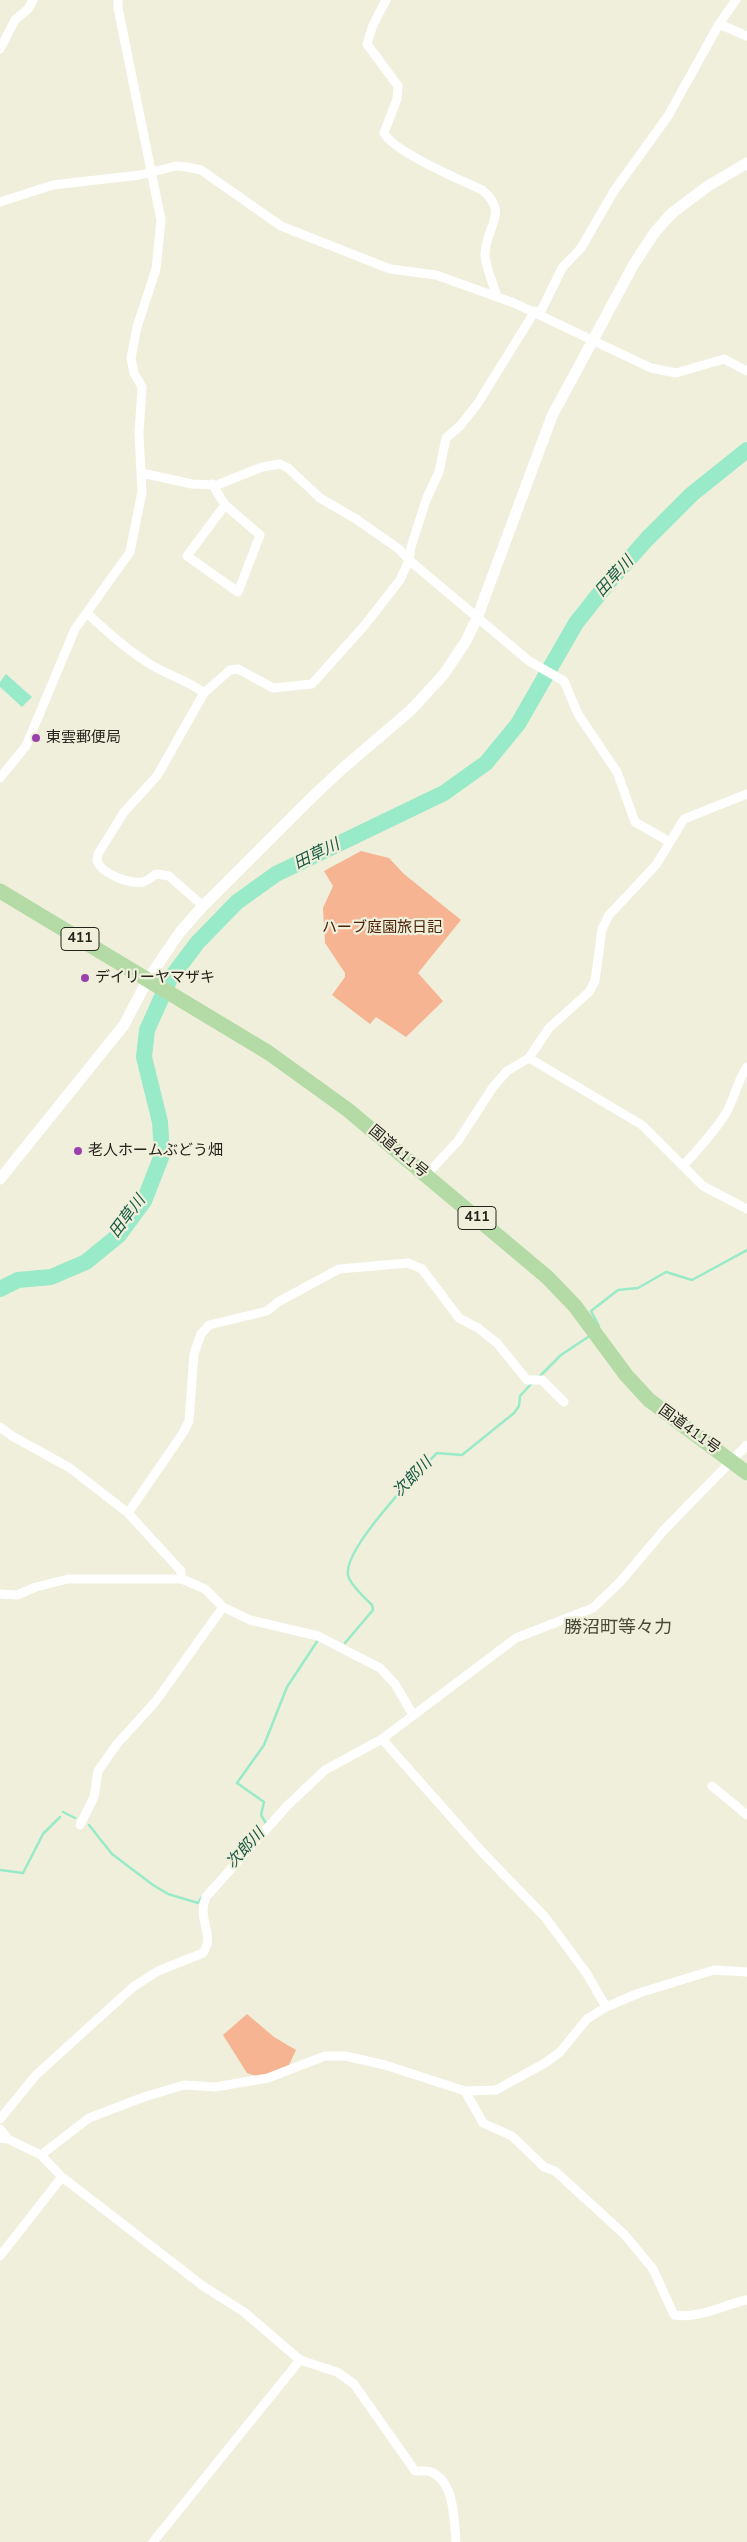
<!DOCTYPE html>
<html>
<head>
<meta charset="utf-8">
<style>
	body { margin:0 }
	canvas { display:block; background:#efefdb }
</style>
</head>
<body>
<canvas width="747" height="2542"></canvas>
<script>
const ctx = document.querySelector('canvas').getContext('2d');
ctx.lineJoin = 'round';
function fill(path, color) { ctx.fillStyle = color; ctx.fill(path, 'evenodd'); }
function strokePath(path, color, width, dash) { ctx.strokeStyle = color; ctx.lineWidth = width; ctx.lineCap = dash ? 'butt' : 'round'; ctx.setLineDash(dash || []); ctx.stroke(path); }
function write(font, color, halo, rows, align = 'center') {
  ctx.font = font + ' "Nunito Sans","Noto Sans JP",sans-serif'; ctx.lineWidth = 4.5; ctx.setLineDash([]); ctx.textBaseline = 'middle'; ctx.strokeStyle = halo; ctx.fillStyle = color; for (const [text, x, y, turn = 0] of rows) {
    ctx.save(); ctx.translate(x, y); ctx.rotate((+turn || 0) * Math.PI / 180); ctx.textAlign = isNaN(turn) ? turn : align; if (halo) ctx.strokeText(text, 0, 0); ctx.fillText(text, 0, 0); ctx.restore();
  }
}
fill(new Path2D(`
	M361,851L389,858L404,874L461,920L418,973L443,1001L406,1037L376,1017L370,1024L332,995L345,977V973L325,943L323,908L333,886L324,871Z
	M247,2014L274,2037L296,2050L289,2065L259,2077L247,2073L223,2035Z`), '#f6b492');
fill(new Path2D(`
	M6,674L32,697L22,707L0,687V682Z`), '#99eac9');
strokePath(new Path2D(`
	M599,1326L591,1311L618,1290L638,1288L666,1272L692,1280L747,1250
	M539,1377L561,1355L588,1337
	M345,1643L373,1610L372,1605C365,1598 350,1585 348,1575C343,1549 417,1473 437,1453L462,1455L514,1413L519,1406L520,1396L533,1382
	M63,1812L75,1818
	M89,1825L112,1854L153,1885L168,1894L198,1903L202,1897
	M267,1825L261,1815L264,1802L237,1783L264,1745L287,1687L318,1640
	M0,1870L23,1873L43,1834L60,1817`), '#99eac9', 2.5);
strokePath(new Path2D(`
	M0,1289L18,1280L51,1277L86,1262L119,1235L144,1201L162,1155L160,1122L144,1057L147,1030L170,979L198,942L237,902L276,874L444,793L486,763L518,724L576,623L607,584L647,539L692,494L747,450`), '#99eac9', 16);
strokePath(new Path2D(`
	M386,0L373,25L367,44L398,86L397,99L384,133C394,152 461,180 482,190C511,213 484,228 485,256C486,269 494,285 497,297
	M719,24L747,36
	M0,49L15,20L28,9L33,0
	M0,202L53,185L140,175L176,166L187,167L201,170L281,226L390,269L436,275L514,303L651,368L676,373L724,359L747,371
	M540,313L562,268L581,248L614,191L668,116L719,24L736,0
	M142,473L192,484L217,485L262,467L280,464L288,468L320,498L356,519L399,549L409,560L529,661L564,681L578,714L617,772L635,822L670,842L684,819L747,794
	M212,484L225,505L260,535L238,592L187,556L225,505
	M87,613C108,633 128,651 153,666C170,676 189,681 204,693L230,670L238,669L273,688L312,684L364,626L400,580L409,560L411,547L426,500L439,472L446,438L460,426L478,403L535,311
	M0,778L26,746L75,629L130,552L142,492L139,433L142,387L134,373L131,358L137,327L156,269L161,220L118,8V0
	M203,906L169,876L156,874C152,877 147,881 143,882C129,884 102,874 97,861L98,854L124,812L157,776L204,693
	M529,1058L642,1125L703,1186L747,1209
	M683,1166C698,1149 714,1133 726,1113C735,1098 736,1083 747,1067
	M426,1175L458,1141L493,1087L507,1071L529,1058L549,1028L589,992L595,981L602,929L609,915L656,865L670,842
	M0,1427L12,1436L70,1468L128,1513L181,1571L182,1579
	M128,1513L183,1433L189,1421L194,1354L201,1334L209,1325L267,1311L278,1302L339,1269L408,1263L422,1269L459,1318L478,1328L497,1343L527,1380H542L564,1402
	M0,1594L17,1595L36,1587L68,1579H182L205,1589L223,1607L250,1620L318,1636L380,1668L395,1684L413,1715
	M382,1739L483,1853L545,1917L587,1974L606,2007
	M712,1786L747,1815
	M80,1825L94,1797L98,1771L117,1744L156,1701L223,1607
	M465,2091L483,2123L512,2136L544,2167L555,2171L625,2235L653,2269L674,2315C699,2319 723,2305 747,2300
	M0,2119L36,2075L133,1987L158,1971L203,1953C216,1934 196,1920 206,1897L287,1806L325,1770L382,1739L516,1638L593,1608L621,1581L664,1530L747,1445
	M0,2129L8,2139L0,2138
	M8,2139L41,2155L89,2118L144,2097L184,2085L215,2087L268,2078L325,2056H345L385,2065L465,2091L496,2090L545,2063L560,2052L587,2019L606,2007L639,1993L714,1970L747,1972
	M41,2155L62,2177L203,2286L244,2312L300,2360L153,2542
	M0,2256L62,2177
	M300,2360L337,2372L354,2384L415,2471C419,2471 427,2470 431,2472C455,2482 454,2520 456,2542`), '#fff', 9);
strokePath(new Path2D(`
	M0,1179L124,1025L148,979L180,932L203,906L307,802L342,769L411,710L444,674L466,641L477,618L552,416L634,264L655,232L672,213L708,186L747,163`), '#fff', 11);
strokePath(new Path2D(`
	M0,891L269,1053L348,1110L547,1277L575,1306L626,1375L649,1400L747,1473`), '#b4dba6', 15);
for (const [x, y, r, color] of [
	[36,738,5,"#9a41ad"],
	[85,978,5,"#9a41ad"],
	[78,1151,5,"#9a41ad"]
]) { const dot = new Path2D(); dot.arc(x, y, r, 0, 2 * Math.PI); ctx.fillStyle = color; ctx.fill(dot); strokePath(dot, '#efefdb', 2); }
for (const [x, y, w] of [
	[80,939,38],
	[477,1218,38]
]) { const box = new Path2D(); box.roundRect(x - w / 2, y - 11.5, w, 23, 4); ctx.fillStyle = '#efefdb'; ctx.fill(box); strokePath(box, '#24241d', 1); }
write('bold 14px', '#24241d', null, [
	["411",80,939],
	["411",477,1218]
]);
write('15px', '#24241d', '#efefdb', [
	["東雲郵便局",46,738],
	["デイリーヤマザキ",95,978],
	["老人ホームぶどう畑",88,1151]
], 'left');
write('15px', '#4d2208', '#efefdb', [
	["ハーブ庭園旅日記",382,928]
]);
write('15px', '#24241d', '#efefdb', [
	["国道411号",398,1152,40],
	["国道411号",689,1430,36]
]);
write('italic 16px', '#195943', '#efefdb', [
	["田草川",615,577,-48],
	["田草川",317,855,-26],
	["田草川",128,1217,-53],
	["次郎川",413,1478,-46],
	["次郎川",246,1849,-48]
]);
write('18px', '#494939', '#efefdb', [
	["勝沼町等々力",618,1629]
]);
</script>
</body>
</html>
